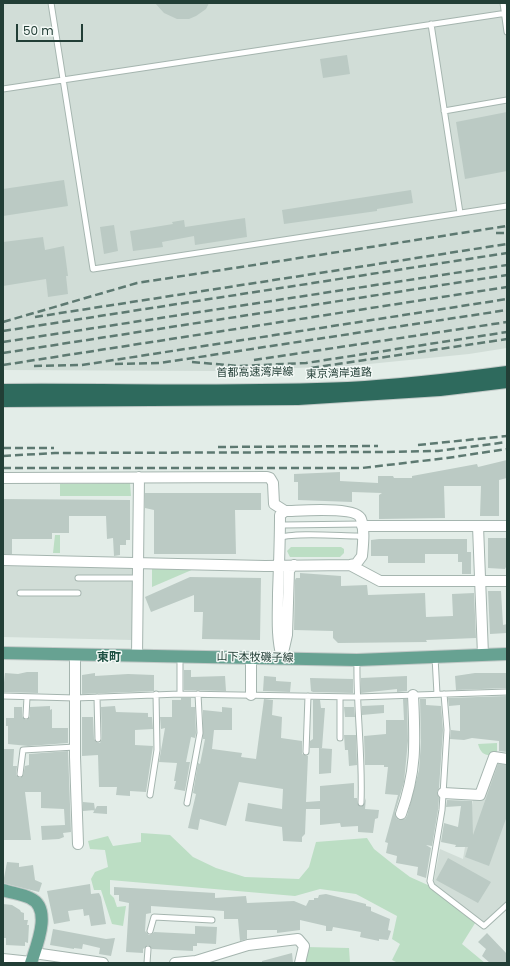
<!DOCTYPE html>
<html>
<head>
<meta charset="utf-8">
<style>
	body { margin:0 }
	#map { position:relative; width:510px; height:966px; overflow:hidden; background:#e3ede8; font-family:Poppins,sans-serif }
	canvas { display:block }
	.frame { position:absolute; inset:0; border:4px solid #223e36; pointer-events:none }
	.scale { position:absolute; left:16px; top:24px; width:67px; height:18px; box-sizing:border-box; border:2px solid #223e36; border-top:0; padding-left:5px; font-size:12px; line-height:14px; white-space:nowrap; color:#223e36; -webkit-text-stroke:3px #f3f9f6; paint-order:stroke }
</style>
</head>
<body>
<div id="map">
<canvas width="510" height="966"></canvas>
<div class="frame"></div>
<div class="scale">50 m</div>
</div>
<script>
const ctx = document.querySelector('canvas').getContext('2d');
ctx.lineJoin = 'round';
function fill(path, color) { ctx.fillStyle = color; ctx.fill(path, 'evenodd'); }
function strokePath(path, color, width, dash) { ctx.strokeStyle = color; ctx.lineWidth = width; ctx.lineCap = dash ? 'butt' : 'round'; ctx.setLineDash(dash || []); ctx.stroke(path); }
function write(font, color, halo, rows, align = 'center') {
  ctx.font = font + ' Poppins,"Noto Sans JP",sans-serif'; ctx.lineWidth = 3; ctx.setLineDash([]); ctx.textBaseline = 'middle'; ctx.strokeStyle = halo; ctx.fillStyle = color; for (const [text, x, y, turn = 0] of rows) {
    ctx.save(); ctx.translate(x, y); ctx.rotate((+turn || 0) * Math.PI / 180); ctx.textAlign = isNaN(turn) ? turn : align; if (halo) ctx.strokeText(text, 0, 0); ctx.fillText(text, 0, 0); ctx.restore();
  }
}
fill(new Path2D(`
	M3,3H507V348L469,354L349,366L215,371L3,370Z
	M3,566L132,567L134,569L133,640L3,637Z
	M497,754L507,755V901L486,922H483L434,889V880L440,849L463,859L473,799Z`), '#d1ddd7');
fill(new Path2D(`
	M130,483L131,496H60V484Z
	M55,535H60V553H53Z
	M291,547H341L344,549V553L340,557H290L287,551Z
	M152,569H194L152,587Z
	M497,743V754C487,757 481,755 478,744Z
	M141,833L170,835L193,857L216,868L245,877L299,879L309,867L316,842L367,838L374,849L394,865L410,877L430,886L477,920L462,944L485,963H398L392,960L400,944L392,939L397,916L356,894L320,889L295,896L110,880V894L114,898L117,907L126,906L123,926L112,924L101,890H94L91,879L95,872L108,867L105,850L90,849L88,841L108,836L113,846L141,842Z
	M306,947L349,948L350,963H302Z`), '#bcdec4');
fill(new Path2D(`
	M155,3H209L206,9L196,16L189,19H177L164,13Z
	M347,55L350,74L323,78L320,59Z
	M507,112V171L465,179L456,122Z
	M64,180L68,206L3,216V189Z
	M411,190L413,203L377,209V211L284,224L282,210Z
	M245,218L247,237L195,245L194,236L162,242L163,247L133,251L130,231L173,224L172,222L184,220L185,227Z
	M114,225L118,251L104,254L100,227Z
	M43,237L45,250L64,246L68,276H66L68,294L48,297L46,279L3,286V242Z
	M507,460V478L499,480V516H480L481,486H444L445,518L379,519V495L382,493L352,492V502L298,500V482H294V474L340,472V481L378,483V476H393L394,478H412V476L477,464L478,467Z
	M145,493H261V510H235L236,554H154V510L145,508Z
	M3,499L130,500V540H126V545H120V555L114,556L113,538L107,539L106,516H69V533H52V539H12V554H3Z
	M488,538H507V565L505,569L488,568Z
	M379,539H467V552H471V574H462V562H458V554H425V563H388V556H371V540Z
	M300,573L341,576V586L367,585L368,595L425,593L426,617L453,616L452,594L474,593L476,638L426,640L427,642L338,643L333,638V631L294,630L295,580L296,578H300Z
	M190,577L261,578L260,640L202,639L203,612H194V595L151,612L145,597Z
	M488,591H501L503,625L507,624V633L490,634Z
	M184,670H191V677L225,676L226,691L184,690Z
	M27,672H38V693L3,692L5,673L18,674Z
	M95,673V676L128,674L154,675V691L82,694V675Z
	M475,673H507V688L456,690L455,676Z
	M264,676L276,677V681L291,682L290,692L263,691Z
	M407,676V691L397,692V689L361,693V678Z
	M310,678L353,679V693L313,692L311,691Z
	M507,696V752L499,751V741L472,738L464,740L450,739L451,730L460,731V705L449,706L448,698Z
	M181,698H191V707H195L196,733L195,738L191,737L186,762H190L185,791L174,789L176,781H174L177,763L159,762L165,728L161,729L160,717H172V700H181Z
	M264,699L273,700L272,715L282,717L281,738L302,741V754L308,756L306,802L320,801V786L354,783V798H357L358,805L363,806L366,798L365,809L379,810L378,818L375,819L373,833L358,832V826L341,827L340,823L320,825V809H306L305,834L302,837V842L283,841L282,827L245,821L248,803L282,809L283,789L239,782L226,826L200,819L198,830L188,828L196,794L193,793L198,763L200,764L205,739H203V710L222,712V707L232,708V730H214L212,749L242,753L241,757L256,759Z
	M403,699H407L408,741L404,782L395,812L396,818L399,820L405,819L407,816L419,770L421,742L420,699H426V705L441,706L443,730L439,788L437,792L439,798L438,810L432,846L426,845L431,848L426,878L417,875L418,867L396,863L397,856L386,853L388,843L385,842L398,795L385,794L388,767H384V765H365L364,736L386,734V720H404Z
	M313,700H320L321,708H325L322,748H310V741L313,739Z
	M384,705V713L362,715V706Z
	M50,706V710L52,709V728H68V743L28,746L8,744V726H6V718H14V707H22V717L26,720L30,717V707Z
	M115,706L116,712L148,713V717H152L153,729L135,730V745L153,746L146,792L130,791V796L116,795L117,787H99L98,755L82,756V717H93L94,739L96,742L100,743L102,739L101,707Z
	M344,707H354L355,717H345Z
	M344,735H356L357,765L349,766L348,750H345Z
	M319,748L332,749L331,773L319,774Z
	M3,749H14L13,766H17L16,775L20,778L23,776L25,766L29,765V754L68,751L71,832L63,833L64,837L59,839L42,840L41,826L65,825L64,809L41,808V792H25L31,840H3Z
	M498,764L507,765V816L489,866L465,857L468,847H455L456,845L441,842L444,823L458,827L461,806L446,807L447,800L472,801L473,835Z
	M83,802L94,803L95,810L83,811Z
	M97,806H107V814L93,813Z
	M448,858L491,882L478,903L436,880Z
	M7,862L19,863V867L33,865L35,880L42,883L39,892L3,883Z
	M90,884L91,894L99,893L101,897L106,924L91,926L89,915L84,916L83,909L68,911L70,921L54,924L47,891Z
	M114,887L215,893V898L246,896L247,903L294,901L306,906L309,900H314V898H318L319,895L326,894L366,904V906L371,907V911L390,919L388,930L391,931L388,940L379,939V941L360,937L361,932L333,927L332,931H326V926L300,920V930L277,933V930H247V939L240,941L238,919H224V911L151,906V913L146,914L145,931L149,935L152,934L154,932L195,934V926L217,927L216,944L197,943V946H193V951L152,949L148,945L143,949V953L126,952L129,903L119,901V895H114Z
	M3,904L12,905L20,910L21,912L24,913V920H28L27,925H29L28,943L25,942V946L6,945V938H3Z
	M53,929L106,939L115,938L111,956L99,954L100,948L83,944L82,949L74,948V949L50,945Z
	M487,933L507,954V963H490L482,956L486,949L478,942Z
	M292,953L293,963H262V961Z`), '#bbcac4');
const lane = new Path2D(`
	M51,3L93,269L507,206
	M503,3L507,32
	M431,24L460,213
	M3,89L507,13
	M444,111L507,100
	M280,527L284,525L362,524
	M280,538C291,532 341,536 357,536L363,538
	M78,578H134
	M20,593H78
	M435,657L437,694
	M357,661C356,708 363,755 361,803
	M180,694V657
	M444,694L447,730L442,810L430,881L432,886L484,926L507,905
	M3,696L75,698L180,694L357,697L507,692
	M97,697L98,739
	M340,697V738
	M26,716L27,697
	M306,752L308,696
	M20,774L23,750L75,747
	M150,795L157,750L156,694
	M187,803L200,733L198,694
	M150,931L154,917L212,920
	M147,963L148,949`);
const street = new Path2D(`
	M3,478L267,477L270,478L273,483L274,504L285,511
	M362,526H507
	M478,526L483,655
	M3,560L265,566L350,565L356,564L362,556C363,545 365,530 361,519C357,506 299,511 285,511L280,515C280,541 279,567 278,593C278,615 276,636 282,658
	M350,565L380,581H507
	M75,655V757L78,844
	M137,656L139,477
	M282,657L287,635L289,570L294,565
	M251,695V658
	M443,793L480,795L494,757L507,759
	M401,814C417,770 415,741 413,695
	M34,953L103,963
	M3,959L31,962
	M175,963L196,961L248,945L298,939L304,946L300,963`);
const primary = new Path2D(`
	M3,653L357,660L507,654
	M3,890C12,893 22,894 30,898C53,908 36,947 31,963`);
const highway = new Path2D(`
	M3,390C118,389 233,393 348,388C401,385 454,379 507,372
	M3,401L298,399L440,390L507,382`);
strokePath(lane, '#a5b5af', 7);
strokePath(street, '#a5b5af', 12);
strokePath(primary, '#c1c9c7', 14);
strokePath(highway, '#c1c9c7', 14);
strokePath(lane, '#fff', 5);
strokePath(street, '#fff', 10);
strokePath(primary, '#67a292', 12);
strokePath(highway, '#2e6a5d', 12);
strokePath(new Path2D(`
	M496,233H507
	M35,317L507,244
	M3,322L137,283L507,226
	M3,331L507,253
	M3,342L507,265
	M3,353L507,275
	M254,360L507,322
	M192,362L239,366L306,363L507,332
	M115,364L160,363L507,310
	M3,365L507,287
	M34,366L82,365L507,299
	M311,368L507,339
	M418,445L507,436
	M218,447L378,446
	M3,448H54
	M3,456L55,453L380,452L438,451L507,442
	M3,468H362L447,458L507,449`), '#5d7971', 2.5, [8, 4]);
write('11px', '#223e36', '#f3f9f6', [
	["首都高速湾岸線",255,373,-1],
	["東京湾岸道路",339,374,-2],
	["山下本牧磯子線",255,658,1]
]);
write('bold 12px', '#1e5043', '#f3f9f6', [
	["東町",109,658]
]);
</script>
</body>
</html>
